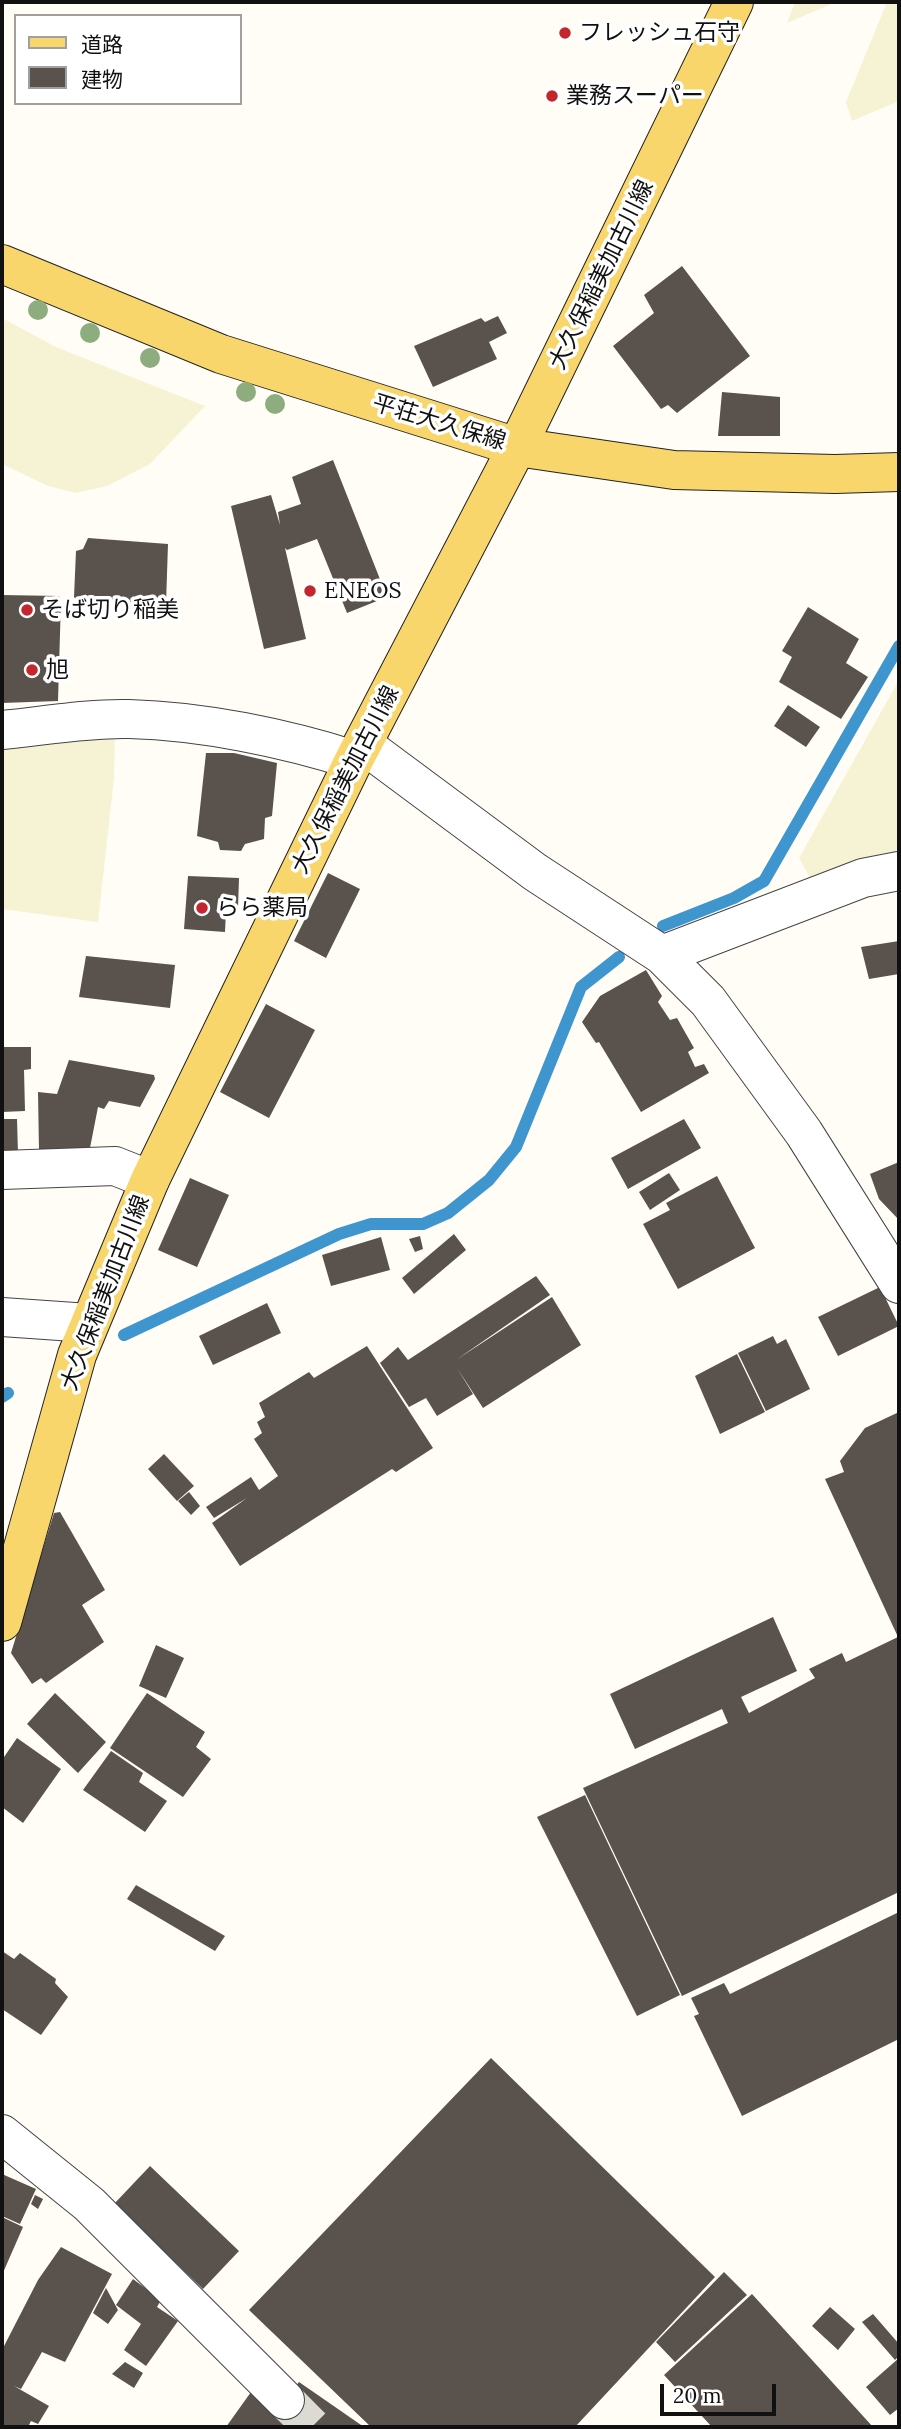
<!DOCTYPE html>
<html>
<head>
<meta charset="utf-8">
<style>
	body { margin:0 }
	#map { position:relative; width:901px; height:2429px; overflow:hidden; background:#fffdf5; font-family:Lora,"Noto Sans JP",serif }
	canvas { display:block }
	.frame { position:absolute; inset:0; border:4px solid #111; pointer-events:none }
	.legend { position:absolute; left:14px; top:14px; width:228px; height:91px; box-sizing:border-box; background:#fff; border:2px solid #a0a0a0; margin:0; padding:9px 12px; list-style:none; font-size:21px; color:#111 }
	.legend li { display:flex; align-items:center; gap:14px; height:35px }
	.legend b { width:35px; border:2px solid #a0a0a0 }
	.scale { position:absolute; left:660px; top:2384px; width:116px; height:32px; box-sizing:border-box; border:4px solid #111; border-top:0; padding-left:9px; font-size:21px; line-height:24px; white-space:nowrap; color:#111; -webkit-text-stroke:5px #fff; paint-order:stroke }
</style>
</head>
<body>
<div id="map">
<canvas width="901" height="2429"></canvas>
<div class="frame"></div>
<ul class="legend">
<li><b style="height:9px;background:#f9d66b"></b>道路</li>
<li><b style="height:19px;background:#5a524d"></b>建物</li>
</ul>
<div class="scale">20 m</div>
</div>
<script>
const ctx = document.querySelector('canvas').getContext('2d');
ctx.lineJoin = 'round';
function fill(path, color) { ctx.fillStyle = color; ctx.fill(path, 'evenodd'); }
function strokePath(path, color, width, dash) { ctx.strokeStyle = color; ctx.lineWidth = width; ctx.lineCap = dash ? 'butt' : 'round'; ctx.setLineDash(dash || []); ctx.stroke(path); }
function write(font, color, halo, rows, align = 'center') {
  ctx.font = font + ' Lora,"Noto Sans JP",serif'; ctx.lineWidth = 7; ctx.setLineDash([]); ctx.textBaseline = 'middle'; ctx.strokeStyle = halo; ctx.fillStyle = color; for (const [text, x, y, turn = 0] of rows) {
    ctx.save(); ctx.translate(x, y); ctx.rotate((+turn || 0) * Math.PI / 180); ctx.textAlign = isNaN(turn) ? turn : align; if (halo) ctx.strokeText(text, 0, 0); ctx.fillText(text, 0, 0); ctx.restore();
  }
}
fill(new Path2D(`
	M795,2H836L787,23Z
	M887,2H899V101L852,121L846,102Z
	M2,318L56,347L205,406L150,464L107,486L76,493L48,486L2,464Z
	M899,680V852L810,878L799,858Z
	M115,734L114,778L98,922L2,909V741Z`), '#f6f3d4');
strokePath(new Path2D(`
	M663,926L734,898L764,881L899,646
	M124,1335L339,1234L371,1224H423L448,1213L489,1180L516,1147L581,987L619,957
	M2,1397L8,1393`), '#3f96cf', 12);
fill(new Path2D(`
	M682,266L750,356L677,413L668,405L661,409L613,346L654,313L644,295Z
	M498,316L507,333L489,342L497,359L433,387L414,346L481,318L485,322Z
	M722,392L780,397V436H718Z
	M333,460L387,597L347,613L317,539L287,550L285,548L306,639L264,649L231,506L271,495L280,525L278,512L301,504L292,477Z
	M88,538L168,544L166,604L77,600L74,597L76,551L83,549Z
	M2,595L59,596L61,600L58,701L2,703Z
	M808,607L859,639L846,663L868,677L841,719L779,682L792,657L782,651Z
	M788,705L820,727L806,747L774,726Z
	M206,753H234L277,763L272,816L265,818L264,839L245,844L241,851L220,850L218,842L197,836Z
	M328,873L360,889L326,958L294,941Z
	M188,876L239,878L238,908L226,910L225,932L184,929Z
	M899,941V974L869,979L861,947Z
	M86,956L175,965L170,1008L79,997Z
	M646,970L662,996L658,1002L670,1020L677,1018L694,1048L688,1052L695,1067L704,1064L709,1073L641,1112L599,1042L596,1043L582,1022L600,996Z
	M266,1004L315,1030L269,1118L220,1092Z
	M2,1047H31V1069L24,1070L25,1111L2,1112Z
	M69,1060L154,1075L155,1079L140,1107L109,1101L104,1109L98,1107L89,1153L39,1151L38,1092L57,1094Z
	M2,1119H17L18,1154L2,1155Z
	M684,1119L701,1148L628,1189L611,1158Z
	M899,1162V1220L879,1199L870,1174Z
	M669,1173L680,1190L650,1210L639,1192Z
	M717,1176L755,1248L678,1289L643,1224L670,1210L666,1203Z
	M190,1178L229,1195L197,1267L158,1250Z
	M454,1234L466,1250L414,1294L402,1278Z
	M420,1236L423,1249L415,1252L409,1239Z
	M381,1237L390,1270L331,1286L322,1255Z
	M536,1276L550,1295L456,1360L552,1297L581,1345L483,1408L457,1368L473,1394L437,1416L426,1398L409,1407L380,1363L398,1347L408,1360Z
	M880,1287L899,1326L838,1356L818,1317Z
	M267,1303L281,1333L213,1365L199,1336Z
	M773,1336L777,1344L786,1339L810,1389L766,1411L738,1353Z
	M367,1346L433,1448L396,1472L392,1469L240,1566L212,1523L247,1498L214,1518L206,1507L251,1477L259,1490L278,1476L254,1439L262,1433L257,1422L265,1417L259,1403L309,1372L314,1378Z
	M737,1354L765,1412L720,1434L695,1376Z
	M899,1412V1892L682,1996L583,1788L728,1723L722,1709L635,1749L610,1694L773,1617L797,1671L741,1697L749,1713L815,1678L809,1669L842,1653L846,1662L898,1637L825,1479L844,1472L840,1461L865,1428Z
	M164,1454L194,1486L177,1501L148,1469Z
	M189,1492L200,1506L191,1515L178,1501Z
	M60,1512L105,1590L82,1605L104,1642L46,1683L41,1678L32,1684L11,1653L54,1513Z
	M156,1645L184,1658L166,1698L139,1686Z
	M55,1693L106,1742L78,1773L27,1724Z
	M147,1693L205,1732L196,1747L211,1759L183,1797L110,1748Z
	M17,1738L61,1769L23,1823L2,1807V1760Z
	M111,1751L143,1773L139,1782L167,1801L145,1832L83,1790Z
	M585,1795L680,1995L637,2016L537,1817Z
	M136,1885L225,1936L215,1951L127,1899Z
	M899,1912V2039L742,2116L694,2016L699,2014L691,1998L724,1983L730,1994Z
	M2,1951L14,1959L20,1953L56,1979L55,1983L68,1997L41,2035L2,2009Z
	M491,2058L715,2277L575,2427H371L249,2310Z
	M150,2166L239,2251L203,2289L114,2204Z
	M2,2174L36,2189L20,2224L2,2216Z
	M35,2195L43,2199L38,2209L31,2204Z
	M2,2217L23,2227L2,2275Z
	M61,2247L112,2274L65,2362L42,2352L21,2389L14,2386L49,2406L38,2424L31,2421L28,2427H2V2350L38,2280Z
	M724,2272L747,2295L675,2362L656,2342Z
	M133,2279L161,2300L157,2307L178,2321L146,2366L124,2350L141,2324L116,2305Z
	M106,2288L118,2310L108,2324L93,2313Z
	M752,2294L873,2427H712L664,2375Z
	M830,2307L855,2329L838,2350L812,2326Z
	M873,2314L899,2344V2356L895,2360L862,2322Z
	M899,2358V2408L890,2415L866,2387Z
	M125,2362L143,2373L134,2388L112,2374Z
	M299,2382L364,2427H226L256,2385L279,2408Z`), '#5a524d');
strokePath(new Path2D(`
	M285,2400L312,2427`), '#dbdad3', 38, [38, 19]);
const minor = new Path2D(`
	M2,730C44,726 87,718 129,719C203,721 285,738 354,760
	M364,745L535,872L662,955L708,1001L804,1133L899,1284
	M662,955L863,878L899,871
	M2,1170L115,1166L150,1180
	M2,1317L89,1323
	M2,2134L89,2204L285,2400`);
const major = new Path2D(`
	M2,264L221,354L517,447L674,470L835,474L899,472
	M2,1622L77,1355L150,1180L354,760L517,447L734,2`);
strokePath(minor, '#444', 40);
strokePath(major, '#222', 40);
strokePath(minor, '#fff', 38);
strokePath(major, '#f9d66b', 38);
ctx.fillStyle = '#8dad7f';
for (const [x, y] of [
	[38,310],
	[90,333],
	[150,358],
	[246,392],
	[275,404]
]) { ctx.beginPath(); ctx.arc(x, y, 10, 0, 2 * Math.PI); ctx.fill(); }
for (const [x, y, r, color] of [
	[565,33,7,"#c4262e"],
	[552,96,7,"#c4262e"],
	[310,591,7,"#c4262e"],
	[27,610,7,"#c4262e"],
	[32,670,7,"#c4262e"],
	[202,908,7,"#c4262e"]
]) { const dot = new Path2D(); dot.arc(x, y, r, 0, 2 * Math.PI); ctx.fillStyle = color; ctx.fill(dot); strokePath(dot, '#fff', 2.5); }
write('23px', '#111', '#fff', [
	["フレッシュ石守",579,33],
	["業務スーパー",566,96],
	["ENEOS",324,591],
	["そば切り稲美",41,610],
	["旭",46,670],
	["らら薬局",216,908]
], 'left');
write('23px', '#111', '#fff', [
	["大久保稲美加古川線",602,275,-64],
	["平荘大久保線",439,423,17],
	["大久保稲美加古川線",346,780,-63],
	["大久保稲美加古川線",106,1293,-69]
]);
</script>
</body>
</html>
